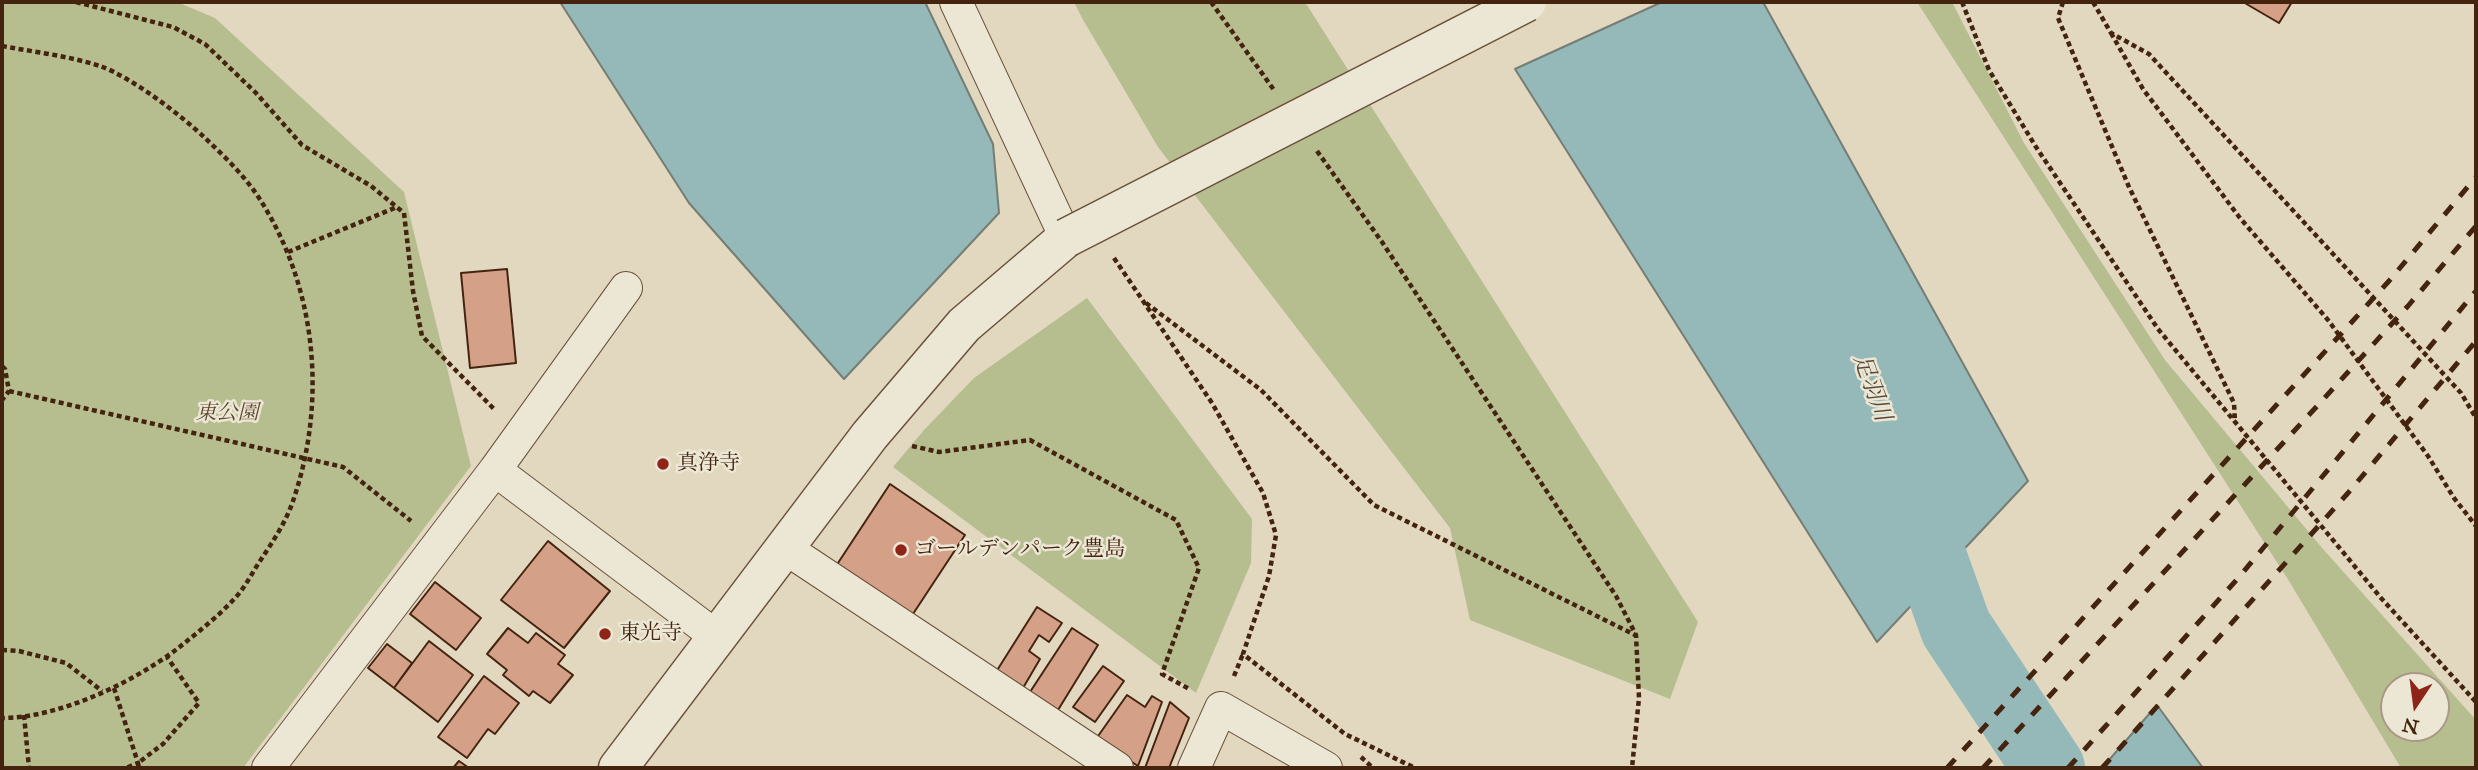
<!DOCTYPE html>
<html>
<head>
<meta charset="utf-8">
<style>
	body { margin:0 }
	#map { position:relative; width:2478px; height:770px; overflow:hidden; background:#e1d8bf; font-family:"IM FELL Great Primer",serif }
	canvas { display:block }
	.frame { position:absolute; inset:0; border:4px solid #44240f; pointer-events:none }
	.north { position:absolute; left:2380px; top:672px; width:70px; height:70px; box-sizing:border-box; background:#ece6d5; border:2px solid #a99886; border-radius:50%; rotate:193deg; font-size:19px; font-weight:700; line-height:28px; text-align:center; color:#44240f }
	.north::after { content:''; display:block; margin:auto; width:24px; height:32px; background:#8f2418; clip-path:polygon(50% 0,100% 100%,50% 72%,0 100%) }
</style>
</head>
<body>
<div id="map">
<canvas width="2478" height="770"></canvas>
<div class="frame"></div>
<div class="north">N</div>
</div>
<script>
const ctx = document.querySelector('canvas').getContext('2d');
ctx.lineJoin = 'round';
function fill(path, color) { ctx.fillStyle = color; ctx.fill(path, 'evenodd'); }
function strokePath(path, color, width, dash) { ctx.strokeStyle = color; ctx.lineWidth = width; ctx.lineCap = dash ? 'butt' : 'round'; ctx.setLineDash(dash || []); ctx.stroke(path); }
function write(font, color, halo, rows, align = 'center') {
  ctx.font = font + ' "IM FELL Great Primer","Noto Serif JP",serif'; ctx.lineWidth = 5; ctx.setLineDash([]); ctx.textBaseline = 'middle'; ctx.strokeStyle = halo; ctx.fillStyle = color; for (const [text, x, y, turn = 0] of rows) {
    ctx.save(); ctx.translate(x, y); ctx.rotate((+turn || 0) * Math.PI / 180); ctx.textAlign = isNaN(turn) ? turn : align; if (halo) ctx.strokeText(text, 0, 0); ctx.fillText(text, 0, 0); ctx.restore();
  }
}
fill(new Path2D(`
	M2,2H177L215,18L404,192L471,466L243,768H2Z
	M1074,2H1305L1698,622L1670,699L1470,620L1450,528L1158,147L1082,18Z
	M1917,2H1952L2024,143L2165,360L2323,549L2476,720V768H2401L2289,581ZM2436,686V728H2394V686Z
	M1087,298L1252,519L1251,563L1196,693L893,467L924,430L974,378Z`), '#b6be90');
const water = new Path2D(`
	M560,2H925L993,144L999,213L844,379L689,203Z
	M1662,2H1763L2028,481L1877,642L1515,69Z
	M2157,705L2203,768H2102Z`);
fill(water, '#95b8b8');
strokePath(water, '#757d74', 2);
strokePath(new Path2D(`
	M1905,485L1956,628L2049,768`), '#95b8b8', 72);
const building = new Path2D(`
	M2243,2H2292L2279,23Z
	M507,269L516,363L470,368L461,273Z
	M890,484L965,535L911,617L836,566Z
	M548,541L610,591L564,648L501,600Z
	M435,582L481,618L456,650L410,614Z
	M1037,607L1062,623L1049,642L1039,635L1029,651L1040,659L1023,688L996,672Z
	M508,628L528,643L536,633L565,655L558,664L573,675L550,703L533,691L529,696L503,675L507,670L487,654Z
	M1072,628L1098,645L1058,710L1030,692Z
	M429,641L473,675L438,722L394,688Z
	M387,644L412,663L394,688L368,668Z
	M1103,666L1124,681L1095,722L1073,707Z
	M484,676L519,703L495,734L488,729L467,758L438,737Z
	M1127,695L1145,707L1152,696L1162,702L1138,766L1096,739Z
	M1170,702L1189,718L1169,768H1145Z
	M459,761L469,768H453Z`);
fill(building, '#d4a188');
strokePath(building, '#44240f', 2);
const minor = new Path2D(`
	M956,2L1066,238
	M495,470L717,637
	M785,548L1117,768
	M268,768L495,470L626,288
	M1194,768L1221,708L1326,768`);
const tertiary = new Path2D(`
	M618,768L870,435L964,325L1066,238`);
strokePath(minor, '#6b513b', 34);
strokePath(tertiary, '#6b513b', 41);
strokePath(new Path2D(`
	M76,2L173,27L205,44L256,93L302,145L371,186L404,213L413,291L422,336L495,410
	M1211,2L1274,90
	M1962,2L1989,70L2036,147L2158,329L2381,598L2476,702
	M2063,2L2058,18L2129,187L2234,403L2235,422
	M2093,2L2111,33L2149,54L2461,393L2476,418
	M2111,33L2143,89L2240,218L2328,320L2428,456L2454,498L2476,526
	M2,46C34,52 69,56 100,66C131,77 181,115 205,138C225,157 246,177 261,201C317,290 327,402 293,501C286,522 272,543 260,561C252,573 246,586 236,597C219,616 197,633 177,649C132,683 59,718 2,718
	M1317,151L1382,242L1616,596L1636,635L1639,698L1632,768
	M288,252L397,207
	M1114,258L1212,403L1263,493L1276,535L1269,576L1243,654L1345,734L1415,768
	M1146,303L1261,390L1374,505L1635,635
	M2,366L5,369L9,391L2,400
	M9,391L343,467L411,521
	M912,446L939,452L1030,440L1176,520L1199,568L1162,674L1191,690
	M2,650L19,651L66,663L102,691
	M1234,676L1243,654
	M114,688L138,763L126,768
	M24,715L29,768
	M1361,757L1373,768
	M139,768L138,763L163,744L199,703L167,657`), '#44240f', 4.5, [5, 3.5]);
strokePath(minor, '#ece6d5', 32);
strokePath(tertiary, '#ece6d5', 38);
strokePath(new Path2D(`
	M1947,768L2389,281L2476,177
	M1983,768L2319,404L2408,306L2476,226
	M2068,768L2240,576L2476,291
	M2102,768L2348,493L2476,341`), '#44240f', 5, [12, 12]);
const tertiaryBridge = new Path2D(`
	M1066,238L1527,2`);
strokePath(tertiaryBridge, '#6b513b', 41, []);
strokePath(tertiaryBridge, '#ece6d5', 38);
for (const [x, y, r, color] of [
	[663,464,7,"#8f2418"],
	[901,550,7,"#8f2418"],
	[605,634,7,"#8f2418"]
]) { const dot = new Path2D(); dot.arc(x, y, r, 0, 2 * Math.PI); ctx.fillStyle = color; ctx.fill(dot); strokePath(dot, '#ece6d5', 2.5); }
write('italic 21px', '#604a2f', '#ece6d5', [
	["東公園",227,414]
]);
write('21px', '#44240f', '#ece6d5', [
	["真浄寺",677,464],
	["ゴールデンパーク豊島",915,550],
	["東光寺",619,634]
], 'left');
write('italic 23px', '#584939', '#ece6d5', [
	["足羽川",1871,388,70]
]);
</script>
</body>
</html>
